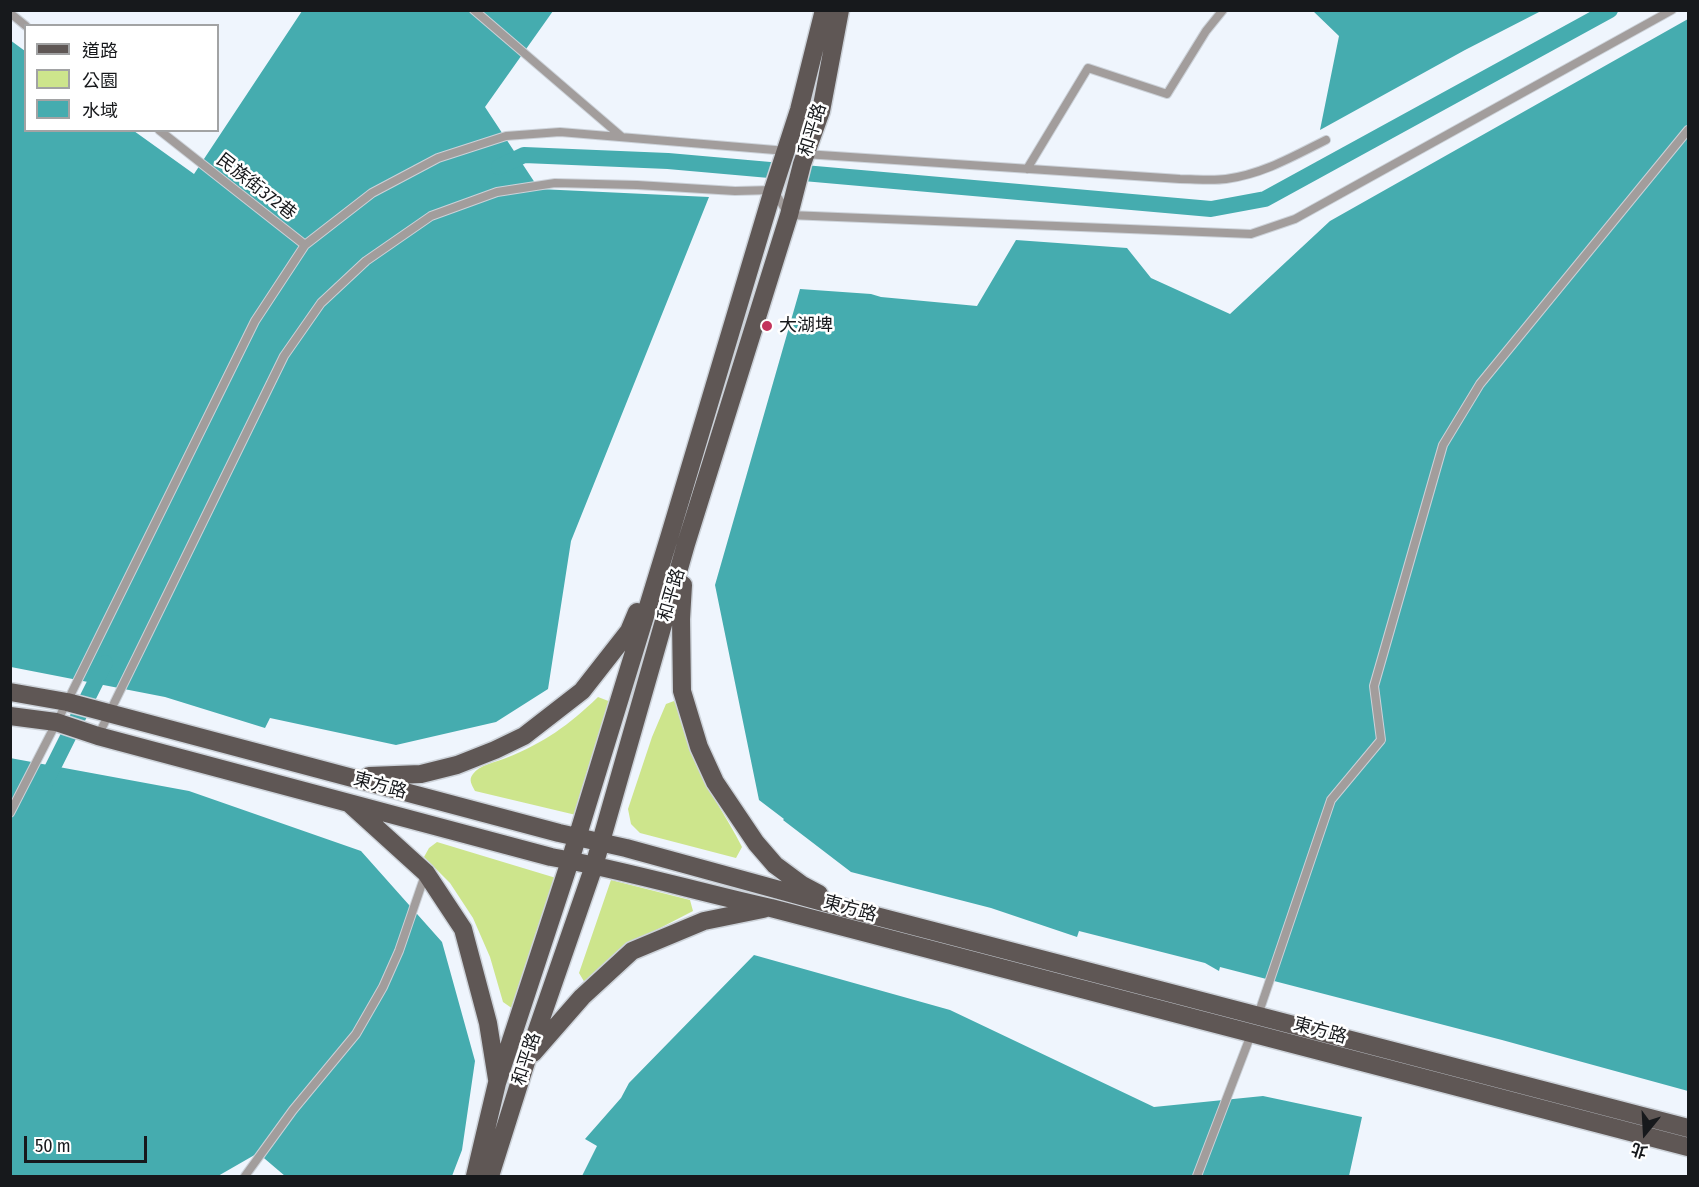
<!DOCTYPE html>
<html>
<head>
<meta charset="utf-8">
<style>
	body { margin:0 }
	#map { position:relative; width:1699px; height:1187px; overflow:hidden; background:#eff5fd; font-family:"Fira Sans Condensed","Noto Sans TC",sans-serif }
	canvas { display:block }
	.frame { position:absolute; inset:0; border:12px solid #17191c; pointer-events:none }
	.legend { position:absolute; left:24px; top:24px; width:195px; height:108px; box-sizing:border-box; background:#fff; border:2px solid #a2a3a4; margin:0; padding:8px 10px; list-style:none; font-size:18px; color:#17191c }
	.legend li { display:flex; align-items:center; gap:12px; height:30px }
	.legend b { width:30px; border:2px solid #a2a3a4 }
	.north { position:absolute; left:1615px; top:1103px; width:60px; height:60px; -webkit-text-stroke:4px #fff; paint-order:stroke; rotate:198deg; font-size:16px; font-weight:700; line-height:24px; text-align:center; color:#17191c }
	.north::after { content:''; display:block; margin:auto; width:21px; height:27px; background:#17191c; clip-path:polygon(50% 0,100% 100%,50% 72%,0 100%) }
	.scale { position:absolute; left:24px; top:1136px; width:123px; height:27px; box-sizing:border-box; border:3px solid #17191c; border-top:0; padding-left:8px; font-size:18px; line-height:21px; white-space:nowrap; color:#17191c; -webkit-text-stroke:4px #fff; paint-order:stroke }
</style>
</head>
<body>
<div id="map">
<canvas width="1699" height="1187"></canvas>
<div class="frame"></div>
<ul class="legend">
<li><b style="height:8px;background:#5f5755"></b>道路</li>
<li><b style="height:16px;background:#cde58c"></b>公園</li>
<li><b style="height:16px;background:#45acaf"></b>水域</li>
</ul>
<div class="north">北</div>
<div class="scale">50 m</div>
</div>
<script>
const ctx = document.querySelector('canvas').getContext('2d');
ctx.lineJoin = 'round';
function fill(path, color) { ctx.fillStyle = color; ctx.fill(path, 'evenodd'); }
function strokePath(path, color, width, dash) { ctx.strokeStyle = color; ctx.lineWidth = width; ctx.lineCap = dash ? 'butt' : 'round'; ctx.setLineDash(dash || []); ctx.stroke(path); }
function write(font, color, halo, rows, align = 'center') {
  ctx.font = font + ' "Fira Sans Condensed","Noto Sans TC",sans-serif'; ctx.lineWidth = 5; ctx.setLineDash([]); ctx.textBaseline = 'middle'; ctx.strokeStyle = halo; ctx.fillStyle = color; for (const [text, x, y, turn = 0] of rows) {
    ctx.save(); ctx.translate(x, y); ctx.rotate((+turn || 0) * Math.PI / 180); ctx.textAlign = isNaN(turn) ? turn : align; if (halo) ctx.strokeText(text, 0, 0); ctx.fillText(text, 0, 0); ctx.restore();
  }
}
fill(new Path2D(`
	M598,697L611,702L576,815L475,791C472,785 468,780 473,774C479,765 496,762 506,758C544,743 569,725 598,697Z
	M674,701C684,718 687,738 694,757C706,789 727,817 742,847L736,858L640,833L631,824L628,809L652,737L666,704Z
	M437,842L556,878L513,1009L503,1002L490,957L473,918L450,883L424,857L429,848Z
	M611,880L690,900L693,911L635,941L585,983L579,973Z`), '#cde58c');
fill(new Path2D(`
	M302,11H553L485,107L539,189L709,197L571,541L548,689L496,722L396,745L270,718L265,728L165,697L11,667L10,40L25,51L26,130L134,131L194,174Z
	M1313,11H1541L1465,50L1320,130L1339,36Z
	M1688,19V1091L1502,1040L1220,967L1219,971L1205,963L1079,931L1077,937L991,908L851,872L783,820L784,819L759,800L715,585L800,289L871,294L881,297L977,306L1016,240L1127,248L1151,278L1230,314L1330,221Z
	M10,758L189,791L361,851L442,942L475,1061L462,1150L452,1176H285L258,1153L218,1176H11Z
	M754,955L950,1010L1154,1107L1263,1096L1362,1117L1349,1176H582L597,1146L585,1139L621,1098L629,1083Z`), '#45acaf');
strokePath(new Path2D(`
	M499,167L524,155L668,161L1211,209L1265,199L1610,10
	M44,785L105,663`), '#45acaf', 16);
const lane = new Path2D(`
	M474,10L622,137
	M10,13L26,26
	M159,130L305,245
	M805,154L1180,179C1195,179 1211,181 1226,179C1263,174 1294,156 1326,140
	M1027,169L1088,68L1167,94L1206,31L1223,10
	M98,736L284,356L321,303L366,261L431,216L497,192L555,183L637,185L735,191L773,190L789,215L1251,234L1295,219L1672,10
	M10,813L67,702L255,321L305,245L372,193L438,158L506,136L560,132L787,151
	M1258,1015L1331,800L1381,740L1374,686L1443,445L1480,384L1688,130
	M245,1176L293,1110L356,1034L383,987L399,951L425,875
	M1197,1176L1252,1032`);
const primary = new Path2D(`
	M683,585L681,619L682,691L699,747L715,782L756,843L775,865L802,885L819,894
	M10,692L67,702L559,833L626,848L845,908L1688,1128
	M10,716L56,722L98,736L551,857C625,870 698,892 771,908L1688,1147
	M369,776L421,774L457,765L495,750L524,736L582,691L629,631L637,612
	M350,804L426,873L463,929L488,1023L497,1079
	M533,1053L582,997L632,951L704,921L763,909
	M475,1176L497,1083L570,861L669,538L773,190L799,110L824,10
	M490,1176L526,1062L594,866L686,544L789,215L802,164L821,111L840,10`);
strokePath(lane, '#ccd2d9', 10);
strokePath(primary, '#ccd2d9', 21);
strokePath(lane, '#a29d9c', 8);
strokePath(primary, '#5f5755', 18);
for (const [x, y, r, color] of [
	[767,326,6,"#c3345d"]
]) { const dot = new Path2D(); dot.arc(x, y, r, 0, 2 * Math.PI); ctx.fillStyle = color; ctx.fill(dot); strokePath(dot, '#fff', 2); }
write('18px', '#17191c', '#fff', [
	["和平路",813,130,-73],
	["民族街372巷",256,187,38],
	["和平路",672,595,-74],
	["東方路",380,786,15],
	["東方路",850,909,15],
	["東方路",1320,1031,15],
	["和平路",527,1059,-72]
]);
write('18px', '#17191c', '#fff', [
	["大湖埤",779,326]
], 'left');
</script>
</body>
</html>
